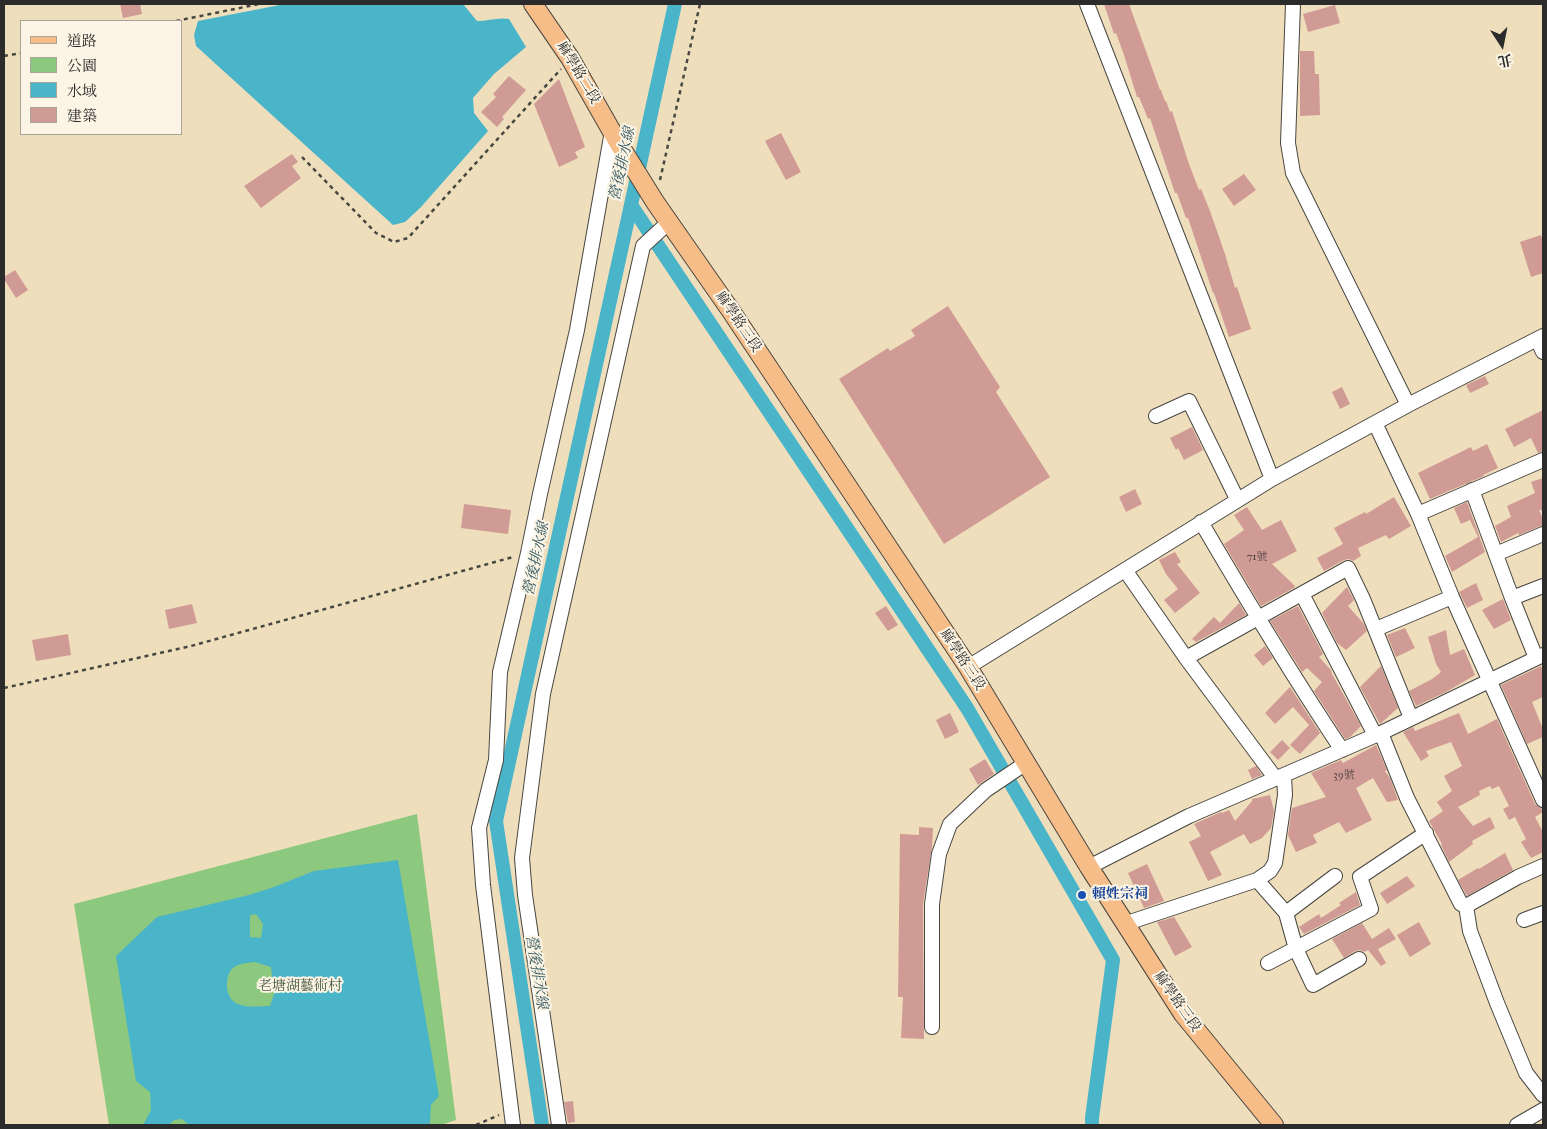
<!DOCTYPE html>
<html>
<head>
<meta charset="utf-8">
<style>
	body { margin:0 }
	#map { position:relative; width:1547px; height:1129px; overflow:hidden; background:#eedebc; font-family:"IM FELL Great Primer","Noto Serif TC",serif }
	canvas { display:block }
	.frame { position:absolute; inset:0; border:5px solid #2b2b2b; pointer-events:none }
	.legend { position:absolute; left:20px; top:20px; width:162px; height:115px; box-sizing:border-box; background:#fcf5e5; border:1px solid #a8a49b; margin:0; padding:6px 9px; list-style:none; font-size:15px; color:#2b2b2b }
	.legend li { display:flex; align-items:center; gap:10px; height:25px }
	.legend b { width:25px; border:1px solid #a8a49b }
	.north { position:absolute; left:1477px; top:20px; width:50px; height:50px; -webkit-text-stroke:4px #fcf5e5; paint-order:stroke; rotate:169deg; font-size:14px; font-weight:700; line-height:20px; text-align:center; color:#2b2b2b }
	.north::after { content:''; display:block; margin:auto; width:18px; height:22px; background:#2b2b2b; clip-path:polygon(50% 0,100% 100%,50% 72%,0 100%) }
</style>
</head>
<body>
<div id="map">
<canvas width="1547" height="1129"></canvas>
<div class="frame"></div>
<ul class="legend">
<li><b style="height:6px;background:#f7bd88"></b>道路</li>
<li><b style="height:14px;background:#8cc97f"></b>公園</li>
<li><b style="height:14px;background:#4ab4c9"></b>水域</li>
<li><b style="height:14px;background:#d19b95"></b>建築</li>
</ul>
<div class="north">北</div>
</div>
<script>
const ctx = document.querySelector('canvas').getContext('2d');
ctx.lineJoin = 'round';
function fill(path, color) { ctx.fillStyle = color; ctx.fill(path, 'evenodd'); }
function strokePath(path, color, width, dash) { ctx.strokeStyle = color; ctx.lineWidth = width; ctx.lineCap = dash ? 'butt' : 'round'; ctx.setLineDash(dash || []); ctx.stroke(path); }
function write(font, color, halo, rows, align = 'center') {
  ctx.font = font + ' "IM FELL Great Primer","Noto Serif TC",serif'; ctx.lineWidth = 4; ctx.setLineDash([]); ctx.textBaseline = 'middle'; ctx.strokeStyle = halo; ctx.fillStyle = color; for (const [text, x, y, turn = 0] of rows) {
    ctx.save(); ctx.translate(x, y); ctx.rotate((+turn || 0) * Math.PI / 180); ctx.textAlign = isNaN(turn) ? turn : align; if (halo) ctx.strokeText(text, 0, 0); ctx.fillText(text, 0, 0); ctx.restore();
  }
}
fill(new Path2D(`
	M417,814L456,1120L441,1125H109L74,904Z`), '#8cc97f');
fill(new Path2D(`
	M285,4H463L477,21C488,21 498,17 509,19L526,47L494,74L473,98L474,113L488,131L421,207L405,222L393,225L196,46L194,35L198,21Z
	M398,860L439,1096L431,1105L430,1123L428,1125H189L182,1119L174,1120L169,1125H143L151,1110L150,1092L136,1081L116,956L157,917L249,895L274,887L314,871ZM256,914L263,924L261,938L250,937V915ZM255,962L271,967L274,994L270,1006C260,1006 247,1008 238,1004C225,999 224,978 232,969C238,963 247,963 255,962Z`), '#4ab4c9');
strokePath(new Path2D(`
	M631,205L967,708L1113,960L1092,1118V1125
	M542,1125L496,821L675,4`), '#4ab4c9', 14);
fill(new Path2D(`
	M120,4H140L142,14L123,18Z
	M1104,4H1129L1160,90H1161L1165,101H1166L1170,112L1172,111L1189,164L1199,190L1201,189L1210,211L1225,254L1235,288L1237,287L1251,329L1229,337L1214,293H1213L1188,218H1186L1177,193H1175L1150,118L1148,119L1139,97H1137L1124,55L1116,33L1114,34Z
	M1335,5L1340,23L1308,32L1303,14Z
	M1300,51H1314L1315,74H1319L1320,115L1300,116Z
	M509,76L526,90L502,117L504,119L497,127L481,112L496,97L493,94Z
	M559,79L585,147L575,152L578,158L559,167L534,104Z
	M781,133L801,172L786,180L765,141Z
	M292,154L298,162L292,166L301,178L261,208L244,186Z
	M1244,174L1256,190L1234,206L1222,189Z
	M1541,235L1543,242V273L1531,277L1520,242Z
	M15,270L28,290L16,298L4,279V277Z
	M948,306L1000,387L996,392L1050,477L944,544L839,379L888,348L890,351L915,336L911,330Z
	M1485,376L1489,384L1470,393L1466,385Z
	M1342,387L1350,404L1340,409L1332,392Z
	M1543,410V451L1538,453L1531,438L1514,447L1505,429Z
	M1192,427L1203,450L1184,460L1178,448L1176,450L1170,438Z
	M1487,444L1498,468L1483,475L1484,476L1430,499L1418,473L1471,447L1473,451Z
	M1543,478V512L1541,510H1539L1543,519V525L1519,535L1518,533L1501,542L1495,526L1511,517L1507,506L1535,493L1531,482Z
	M1135,489L1142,504L1126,512L1119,497Z
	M1394,497L1411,526L1389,539L1386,535L1358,548L1361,556L1353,561L1349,559L1344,560L1324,571L1317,558L1343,544L1334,528L1365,512L1366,514Z
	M1467,502L1485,552L1452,572L1445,556L1478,537L1470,520L1461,524L1454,508Z
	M464,504L511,510L508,534L461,528Z
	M1247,507L1262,530L1281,520L1297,551L1272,564L1295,586L1294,588L1261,606L1224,544L1244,530L1234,515Z
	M1175,552L1181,562L1177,564L1200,593L1175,613L1164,600L1178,589L1166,574L1159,560Z
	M1476,583L1483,600L1467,608L1459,592Z
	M1347,587L1354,600L1348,606L1364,624L1367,631L1346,650L1337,643L1322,613Z
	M1503,599L1511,620L1494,629L1482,610Z
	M1239,603L1246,615L1196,642L1192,639L1214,617L1220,623Z
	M192,604L197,623L169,629L165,610Z
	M886,606L898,625L888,631L875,613Z
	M1298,606L1323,654L1319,657L1331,670L1332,674L1361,726L1350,737L1345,739L1314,691L1322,682L1307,668L1302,672L1270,621Z
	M1405,628L1415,648L1396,657L1387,635Z
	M1446,630L1450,655L1464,649L1475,675L1446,692L1416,706L1409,691L1432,679L1441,672L1436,664L1428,637Z
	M68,634L71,655L36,661L32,640Z
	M1265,646L1273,658L1263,666L1254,655Z
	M1381,666L1398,708L1380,724L1360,687Z
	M1541,666L1543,672V697L1532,702L1543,729V737L1527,744L1501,685Z
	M1290,687L1320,733L1300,754L1290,745L1309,725L1293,707L1275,724L1265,713Z
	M950,713L959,732L945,739L936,720Z
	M1459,713L1468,734L1497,719L1535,804L1542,809L1543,812L1535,817L1543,832V852L1531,858L1521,842L1526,839L1515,817L1509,820L1503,809L1509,806L1499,786L1492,789L1490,786L1479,791L1480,795L1458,807L1473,826L1490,817L1495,828L1472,841L1473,844L1449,862L1441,845L1442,844L1429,821L1443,811L1437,802L1452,791L1444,776L1462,766L1451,742L1426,751L1429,756L1421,761L1403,732L1413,727L1415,731Z
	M1282,740L1290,748L1278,760L1270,752Z
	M1376,745L1387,770L1385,771L1390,778L1398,800L1387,802L1373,778L1356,788L1372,820L1346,833L1339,822L1313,835L1317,843L1296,852L1288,835L1292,808L1326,797L1311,773L1341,760L1343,763Z
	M985,759L994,774L978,785L969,769Z
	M1256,766L1262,775L1252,779L1248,770Z
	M1270,795L1274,811L1271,828L1262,838L1250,844L1244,834L1210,852L1222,875L1208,881L1189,842L1201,836L1194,824L1221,812L1222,813L1229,810L1235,821L1252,801V799Z
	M919,827L933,828L932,847L923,904L924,1039L901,1038L903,997H898L900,834L919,835Z
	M1505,853L1513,870L1467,896L1458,880L1478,868L1479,869Z
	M1147,864L1164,901L1144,908L1128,873Z
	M1407,876L1415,886L1387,904L1380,893Z
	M1356,892L1360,905L1304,934L1299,927L1319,914L1321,918L1341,905L1339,903Z
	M1174,917L1192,947L1175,956L1157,922Z
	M1419,922L1431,944L1410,957L1397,935Z
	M1362,923L1372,939L1389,928L1396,939L1378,949L1386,963L1381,966L1368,950L1364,952L1360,950L1355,951L1344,958L1332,939Z
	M573,1101L575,1122L568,1123L564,1102Z`), '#d19b95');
const minor = new Path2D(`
	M1087,4L1272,479
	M1293,4L1288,143L1293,173L1408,405
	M1537,339L1543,352
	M1156,416L1189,401L1237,499
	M1375,423L1418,514L1452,597L1543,800
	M1472,490L1512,598L1536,658
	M1418,514L1543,460
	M1201,522C1246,599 1292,675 1342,750
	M1496,554L1543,534
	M1125,570L1186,658L1276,779
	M1302,594L1375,735
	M1512,598L1543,586
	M1376,629L1452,597
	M1186,658L1348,568L1363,599L1411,718
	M968,667L1272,479L1408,405L1543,336
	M1381,733L1407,798L1461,904L1466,906L1518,877L1543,866
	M1089,867L1189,816L1381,733L1543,655
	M1257,880L1286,913L1296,949L1313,985L1359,959
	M1466,906L1470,931L1497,1003L1526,1073L1543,1095
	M1286,913L1335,876
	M1524,920L1543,913
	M1124,924L1257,880L1270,871L1275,863L1285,795L1284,776
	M1268,963L1371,909L1360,877L1426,833
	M932,1027V904L939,854L950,824L986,790L1026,763
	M513,1125L483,885L479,828L496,760L500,672L528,553L540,494L577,330L612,131
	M559,1125L525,895L522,858L543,694L643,246L669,222
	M1517,1125L1543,1110`);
const major = new Path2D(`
	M533,4L570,58L619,144L655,202L731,311L968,667L1089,867L1183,1014L1274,1125`);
strokePath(minor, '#484641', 16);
strokePath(major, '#484641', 20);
strokePath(new Path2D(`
	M176,21L259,4
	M4,56L21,53
	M302,157L376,233L394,242L408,238L561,69
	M660,180L700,4
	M4,688L191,646L513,557
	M476,1125L499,1115`), '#484641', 2.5, [4, 4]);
strokePath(minor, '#fff', 14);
strokePath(major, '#f7bd88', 18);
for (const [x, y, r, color] of [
	[1082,895,5,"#1a4fb4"]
]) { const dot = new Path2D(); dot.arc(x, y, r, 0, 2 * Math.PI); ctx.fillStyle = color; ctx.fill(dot); strokePath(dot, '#fcf5e5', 2); }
write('11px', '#544746', null, [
	["71號",1257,557],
	["39號",1344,775]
]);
write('14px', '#2b2b2b', '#fcf5e5', [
	["麻學路二段",578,73,59],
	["麻學路三段",738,322,56],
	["麻學路三段",962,660,57],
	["麻學路三段",1177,1002,55]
]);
write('bold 14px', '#164399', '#fcf5e5', [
	["賴姓宗祠",1092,895]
], 'left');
write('14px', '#485a44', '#fcf5e5', [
	["老塘湖藝術村",300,987]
]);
write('italic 15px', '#365b62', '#fcf5e5', [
	["營後排水線",623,164,-78],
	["營後排水線",537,559,-78],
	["營後排水線",536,972,81]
]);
</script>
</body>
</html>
